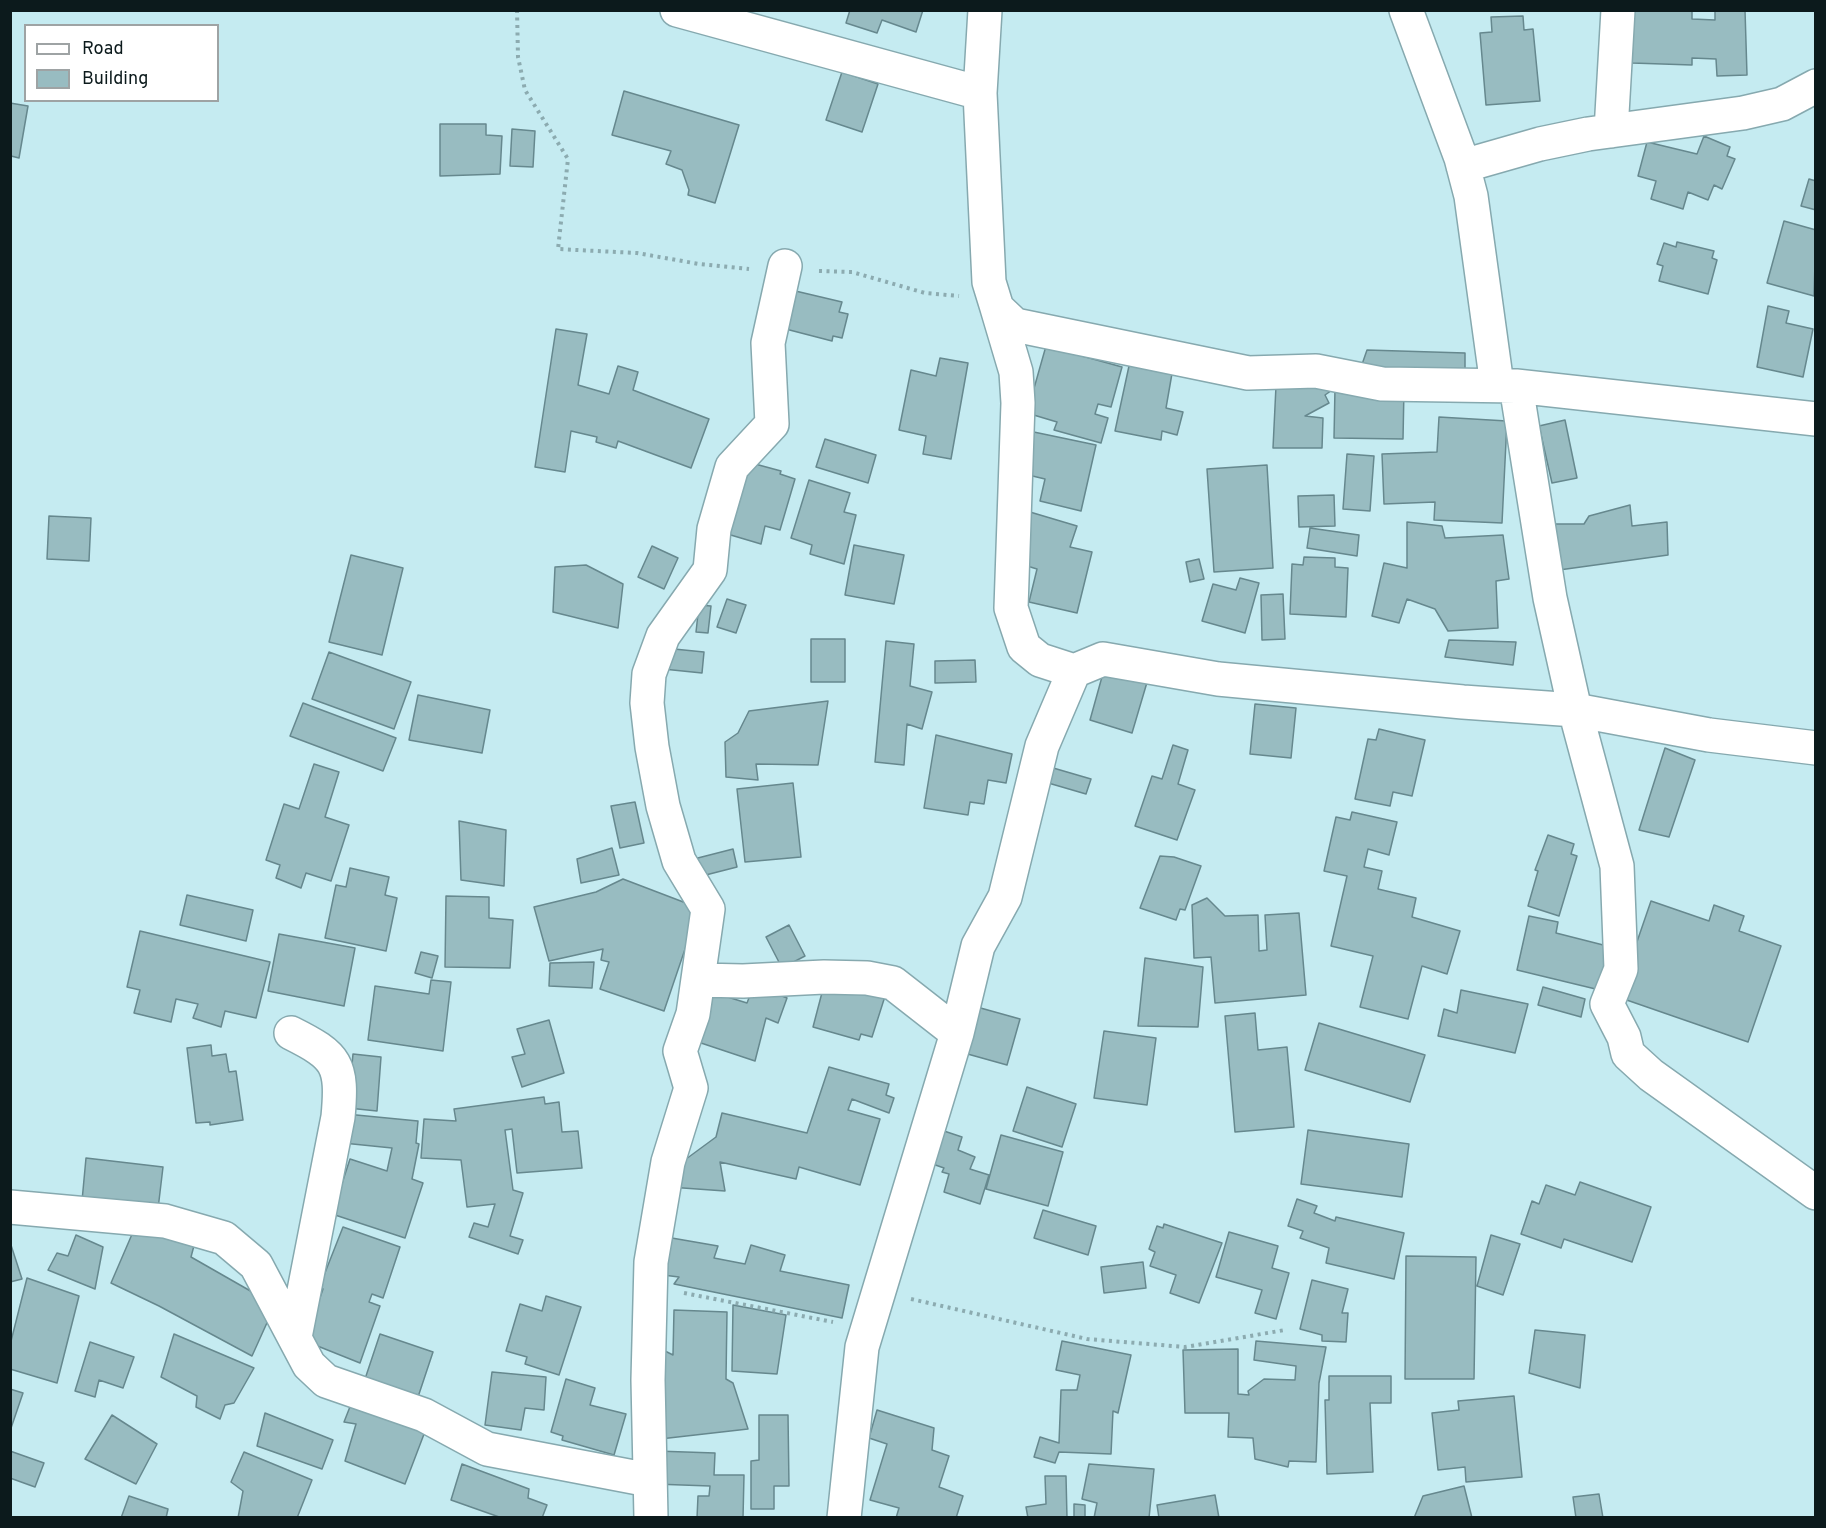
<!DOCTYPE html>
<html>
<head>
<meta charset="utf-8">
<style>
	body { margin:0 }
	#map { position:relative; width:1826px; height:1528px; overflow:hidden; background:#c5ebf1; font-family:Overpass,sans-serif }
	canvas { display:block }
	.frame { position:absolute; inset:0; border:12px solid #0c1a1c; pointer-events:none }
	.legend { position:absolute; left:24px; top:24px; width:195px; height:78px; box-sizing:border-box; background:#fff; border:2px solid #9ea3a4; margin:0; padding:8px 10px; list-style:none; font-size:18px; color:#0c1a1c }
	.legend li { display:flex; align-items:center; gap:12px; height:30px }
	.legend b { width:30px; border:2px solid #9ea3a4 }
</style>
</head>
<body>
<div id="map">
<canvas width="1826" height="1528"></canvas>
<div class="frame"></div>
<ul class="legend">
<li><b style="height:8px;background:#fff"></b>Road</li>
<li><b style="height:16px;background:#98bcc1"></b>Building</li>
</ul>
</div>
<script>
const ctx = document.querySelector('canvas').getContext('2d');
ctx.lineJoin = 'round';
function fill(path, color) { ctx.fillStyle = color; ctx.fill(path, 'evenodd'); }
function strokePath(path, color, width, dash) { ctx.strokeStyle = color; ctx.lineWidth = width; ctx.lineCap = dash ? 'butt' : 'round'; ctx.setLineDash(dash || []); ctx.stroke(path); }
const building = new Path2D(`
	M850,10H923L916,32L882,20L877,33L846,23Z
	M1632,10H1692V19L1715,20V10H1745L1747,75L1717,76L1716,59L1692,58V65L1632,63Z
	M1523,16L1524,30L1533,29L1540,101L1486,105L1480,33L1492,32L1491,17Z
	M842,72L878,84L862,132L826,120Z
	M624,91L739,125L715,203L688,195L689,190L682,170L666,164L671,151L612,135Z
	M10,103L28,106L19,158L11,156L10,163Z
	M440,124H486V135L502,136L500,174L440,176Z
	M512,129L535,131L533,167L510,166Z
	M1704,136L1730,147L1727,156L1735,159L1722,189L1714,185L1708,200L1688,192L1683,209L1651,199L1656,181L1638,176L1647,142L1697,154Z
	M1809,179L1816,181V210L1801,206Z
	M1784,221L1816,230L1814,296L1767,283Z
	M1677,242L1714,251L1712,258L1717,260L1708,294L1659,281L1663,266L1657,264L1664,243L1676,247Z
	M787,289L842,302L839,312L848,314L842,338L833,336L832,341L778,327Z
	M1768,306L1789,311L1786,323L1813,329L1803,377L1757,367Z
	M556,329L587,334L578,385L609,394L618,366L638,372L633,390L709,419L691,468L618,441L616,448L596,442L597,437L571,431L565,472L535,467Z
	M1046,346L1122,367L1111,407L1098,404L1095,414L1108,418L1101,443L1054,430L1057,422L1027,413Z
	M1367,350L1465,353V376L1359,373Z
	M1132,352L1174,362L1166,408L1183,412L1177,435L1162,431L1161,440L1115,431Z
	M940,358L968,363L951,459L923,454L926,436L899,430L911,370L936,376Z
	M1341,384L1325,395L1329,403L1305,416L1323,418L1322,448H1273L1276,386Z
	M1335,388L1404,389L1403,439L1334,438Z
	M1439,417L1507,421L1502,523L1434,520L1435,502L1384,504L1382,454L1437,452Z
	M1565,420L1577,478L1552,483L1539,426Z
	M1029,431L1096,445L1081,511L1040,501L1045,479L1020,473Z
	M825,439L876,455L868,483L816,467Z
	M1347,454L1374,456L1370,511L1343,509Z
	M744,461L781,471L780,474L795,479L780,530L765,526L761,544L724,533Z
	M1267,465L1273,568L1214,572L1207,469Z
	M809,480L850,493L844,512L856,515L844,564L810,554L812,545L791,538Z
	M1334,495L1335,526L1299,527L1298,496Z
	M1630,505L1632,526L1667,522L1668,555L1559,570L1553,524H1584L1589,516Z
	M1030,512L1077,526L1070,547L1092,552L1077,613L1029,602L1037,569L1014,562Z
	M49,516L91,518L89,561L47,559Z
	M1407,522L1442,526L1445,538L1503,535L1509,579L1496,581L1498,628L1448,631L1435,609L1407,599L1399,623L1372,616L1384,563L1407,568Z
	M1310,528L1359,535L1357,556L1307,548Z
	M854,545L904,555L894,604L845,595Z
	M652,546L678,558L664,589L638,577Z
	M351,555L403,568L382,655L329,642Z
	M1304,557L1335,558V567L1348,568L1346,617L1290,614L1292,564L1303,565Z
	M1199,559L1204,579L1190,582L1186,562Z
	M586,565L623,584L618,628L553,612L555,567Z
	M1240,578L1259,583L1245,633L1202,621L1213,584L1236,590Z
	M1283,594L1285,639L1262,640L1261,595Z
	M727,599L746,605L736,633L717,627Z
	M699,605L711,606L708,633L696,632Z
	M811,639H845V682H811Z
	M1449,640L1516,642L1513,665L1445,657Z
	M886,641L914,644L910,686L932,692L922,729L907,724L904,765L875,762Z
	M664,648L704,652L702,673L663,669Z
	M329,652L411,682L394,729L312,699Z
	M975,660L976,682L935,683V661Z
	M1105,666L1148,679L1132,733L1090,720Z
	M418,695L490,710L482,753L409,740Z
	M828,701L818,765L756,764L758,780L726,777L725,742L738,733L749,711Z
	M303,703L396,738L383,771L290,736Z
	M1255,704L1296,708L1291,758L1250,754Z
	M1379,729L1425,740L1412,796L1393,792L1390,806L1355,799L1368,739L1376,740Z
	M936,735L1012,754L1006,783L988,780L984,804L970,802L968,815L924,808Z
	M1173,745L1188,750L1178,784L1195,790L1177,840L1135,826L1152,776L1162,779Z
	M1665,748L1695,760L1669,837L1639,830Z
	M314,764L339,772L325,817L349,825L331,881L306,873L301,888L276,878L280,865L266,860L284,804L299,809Z
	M1043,765L1091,779L1086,794L1038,780Z
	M793,783L801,857L745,862L737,789Z
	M635,802L644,843L620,848L611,806Z
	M1352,812L1397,822L1389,855L1368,849L1364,867L1382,871L1378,889L1416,898L1412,917L1460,931L1447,974L1422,966L1408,1019L1360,1007L1373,956L1331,946L1347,876L1324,871L1336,817L1350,820Z
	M459,821L506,830L504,886L461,880Z
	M1548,835L1574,844L1571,854L1577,856L1559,916L1528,906L1538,871L1535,870Z
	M612,848L619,875L581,883L577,859Z
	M733,849L737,867L694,878L690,860Z
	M1160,856L1174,857L1201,866L1185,910L1180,909L1176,920L1140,908Z
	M350,868L389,877L385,895L397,898L386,951L325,938L336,885L346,887Z
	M623,879L699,908L664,1011L600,989L609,962L601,960L603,949L549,961L534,907L596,892Z
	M187,895L253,910L246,941L180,925Z
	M446,896L489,897V918L513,920L510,968L445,967Z
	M1207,898L1225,916L1258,915L1259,951L1267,950L1265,915L1299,913L1306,995L1215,1003L1211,957L1194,958L1192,905Z
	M1651,901L1709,921L1714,905L1744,916L1739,931L1781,946L1748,1042L1618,997Z
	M1529,916L1558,922L1556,933L1619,949L1608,992L1517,970Z
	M789,925L805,956L782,968L766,937Z
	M140,931L270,962L256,1018L225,1011L221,1027L193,1018L198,1004L176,999L171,1022L134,1013L140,990L127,987Z
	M279,934L355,948L344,1006L268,991Z
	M421,952L438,956L432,978L415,973Z
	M1145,958L1203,967L1198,1027L1138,1026Z
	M594,962L592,988L549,986L550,963Z
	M431,980L451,982L443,1051L368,1040L375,986L429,994Z
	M754,985L787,998L778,1023L766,1018L755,1061L695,1041L708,991L747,1003Z
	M824,985L887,990L872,1037L861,1034L859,1040L813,1027Z
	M1543,987L1585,999L1581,1017L1538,1005Z
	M1461,990L1528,1004L1515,1053L1438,1036L1444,1009L1457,1013Z
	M977,1007L1020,1019L1007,1065L964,1053Z
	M1255,1013L1258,1050L1287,1047L1294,1127L1235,1132L1225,1016Z
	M549,1020L564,1073L522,1087L512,1057L525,1054L517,1029Z
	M1319,1023L1425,1055L1410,1102L1305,1070Z
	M1104,1031L1156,1038L1147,1105L1094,1098Z
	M211,1045L212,1056L226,1054L229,1072L236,1071L243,1120L210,1125V1122L196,1123L187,1048Z
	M353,1054L381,1057L377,1111L348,1108Z
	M829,1067L889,1084L886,1095L894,1098L889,1113L852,1099L848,1110L880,1119L860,1185L799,1167L796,1179L720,1162L725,1191L669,1187L682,1162L716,1137L722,1113L807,1133Z
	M1027,1087L1076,1104L1062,1147L1013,1131Z
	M544,1097L545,1104L559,1102L562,1132L578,1131L582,1168L517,1173L512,1129L505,1130L513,1190L523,1193L510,1236L523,1240L518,1254L469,1237L474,1223L488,1227L495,1204L467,1207L461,1160L421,1158L424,1119L456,1121L454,1109Z
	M346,1114L418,1121L416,1143L419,1144L412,1179L423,1183L405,1238L332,1214L350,1159L387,1171L392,1148L343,1143Z
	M935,1128L962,1137L958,1150L975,1157L970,1169L989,1175L980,1204L944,1192L949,1174L942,1172L944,1168L924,1161Z
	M1308,1130L1409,1144L1402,1197L1301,1184Z
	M1001,1135L1063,1152L1048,1206L986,1189Z
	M86,1158L163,1167L158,1209L82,1201Z
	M1580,1182L1651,1207L1632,1262L1564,1239L1561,1248L1521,1234L1532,1201L1539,1204L1546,1185L1575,1195Z
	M1297,1199L1317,1206L1314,1213L1335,1221L1336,1217L1404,1233L1394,1279L1326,1263L1329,1248L1300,1238L1303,1231L1288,1226Z
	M1043,1210L1096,1226L1088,1255L1034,1238Z
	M1164,1224L1222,1243L1199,1303L1170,1293L1176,1275L1150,1266L1155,1252L1149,1249L1157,1226L1163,1228Z
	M136,1225L196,1238L191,1257L275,1305L252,1356L159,1306L111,1283Z
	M343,1227L400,1247L383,1298L372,1294L369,1302L380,1306L360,1363L305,1341L323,1289L319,1288Z
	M1229,1232L1278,1246L1272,1268L1289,1273L1276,1319L1255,1313L1262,1290L1216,1277Z
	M76,1235L103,1247L95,1289L48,1270L57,1253L68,1256Z
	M1491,1235L1520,1244L1503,1295L1477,1286Z
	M666,1237L718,1246L714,1258L745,1264L751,1245L785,1255L780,1271L849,1285L842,1318L674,1284L679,1277L655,1274Z
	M10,1242L22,1279L10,1282Z
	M1406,1256L1476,1257L1474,1379H1405Z
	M1143,1262L1146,1288L1104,1293L1101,1267Z
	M27,1278L79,1296L57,1383L10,1369V1345Z
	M1312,1280L1348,1289L1342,1313H1348L1346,1342L1322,1341V1335L1300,1329Z
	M546,1296L581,1307L559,1375L525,1364L527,1357L506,1351L520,1304L542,1311Z
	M733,1305L786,1315L777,1374L732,1371Z
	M674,1310L727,1312L726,1379L733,1383L748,1429L660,1439L653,1345L673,1355Z
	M1535,1330L1585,1335L1580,1388L1529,1373Z
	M174,1334L254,1368L234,1403L225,1405L220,1419L196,1407L197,1396L161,1377Z
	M380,1334L433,1352L416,1403L363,1385Z
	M1062,1341L1131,1355L1118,1413L1113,1411L1111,1454L1059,1452L1055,1463L1034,1457L1040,1437L1059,1443L1061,1390H1077L1080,1375L1056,1370Z
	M1256,1341L1326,1347L1319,1383L1316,1462L1289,1461L1288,1467L1255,1459L1253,1438L1228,1437L1229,1413H1185L1183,1350L1238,1349V1394L1249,1395L1248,1391L1264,1379L1295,1380L1296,1366L1254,1360Z
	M90,1342L134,1357L123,1388L99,1380L95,1397L75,1391Z
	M492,1372L546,1377L544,1410L525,1408L521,1430L485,1425Z
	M1329,1376H1391V1403H1370L1373,1472L1327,1474L1325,1400H1329Z
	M566,1379L595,1388L590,1405L626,1414L614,1455L562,1440L563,1436L551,1432Z
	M10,1389L23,1393L10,1431Z
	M355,1394L429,1421L405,1484L345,1461L356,1424L344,1422Z
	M1514,1396L1522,1477L1466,1482L1465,1467L1438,1470L1432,1413L1459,1410L1458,1401Z
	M877,1410L934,1428L932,1450L949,1456L939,1487L963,1496L956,1518H896L899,1508L870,1500L887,1444L869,1438Z
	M265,1413L333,1440L322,1469L257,1446Z
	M112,1415L157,1444L136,1484L85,1459Z
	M759,1415H788L789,1486H774V1509H751V1461L759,1460Z
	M10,1451L44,1463L35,1487L10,1478Z
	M656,1451L715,1453L714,1475H744L743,1518H697L698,1496H709L710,1486L654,1484Z
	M244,1452L312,1480L297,1518H238L243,1491L231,1482Z
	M462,1464L529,1489L528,1498L547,1505L542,1518H502L451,1500Z
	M1089,1464L1154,1469L1149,1518H1094L1097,1503L1082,1499Z
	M1045,1476H1066L1067,1518H1028L1026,1507L1046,1504Z
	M1464,1486L1472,1518H1414L1423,1496Z
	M1599,1494L1603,1518H1576L1573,1497Z
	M1215,1495L1219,1518H1159L1157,1505Z
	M129,1496L168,1509L166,1518H121Z
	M1074,1504L1085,1505V1518H1074Z`);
fill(building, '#98bcc1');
strokePath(building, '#66888e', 1.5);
const street = new Path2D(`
	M677,10L980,93
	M985,10L980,93L989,282L997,308L1015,325L1248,373L1316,371L1382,384L1516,386L1816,419
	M1406,10L1461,158L1471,196L1497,385
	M1611,131L1618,10
	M1463,166L1540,144L1588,134L1743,113L1782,104L1816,86
	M997,308L1016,372L1018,403L1011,608L1024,647L1040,660L1074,671L1103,659L1218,679L1463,702L1575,710L1709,735L1816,748
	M1516,386L1550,598L1575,710L1617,866L1621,969L1607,1004L1624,1037L1628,1054L1651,1075L1816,1193
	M699,980L743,981L824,977L867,978L893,983L957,1033
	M291,1033C337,1056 343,1064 338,1117L295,1337
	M10,1207L165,1221L224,1238L256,1265L309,1365L326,1381L424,1415L487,1449L649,1480
	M651,1518L648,1380L651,1262L668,1162L691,1088L680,1051L693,1014L708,909L679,861L663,806L652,747L647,703L649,674L663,636L710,570L714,529L732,467L772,424L768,343L785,266
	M844,1518L862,1347L957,1033L978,946L1005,897L1042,746L1074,671`);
strokePath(street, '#86a9af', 36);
strokePath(new Path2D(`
	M517,10L518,57L525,90L568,159L558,249L637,253L699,264L749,269
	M819,271L852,272L925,293L959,296
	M684,1293L833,1322
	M911,1299L1087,1339L1185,1347L1285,1330`), '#8cabb0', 4, [3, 4.5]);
strokePath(street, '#fff', 33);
</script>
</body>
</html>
